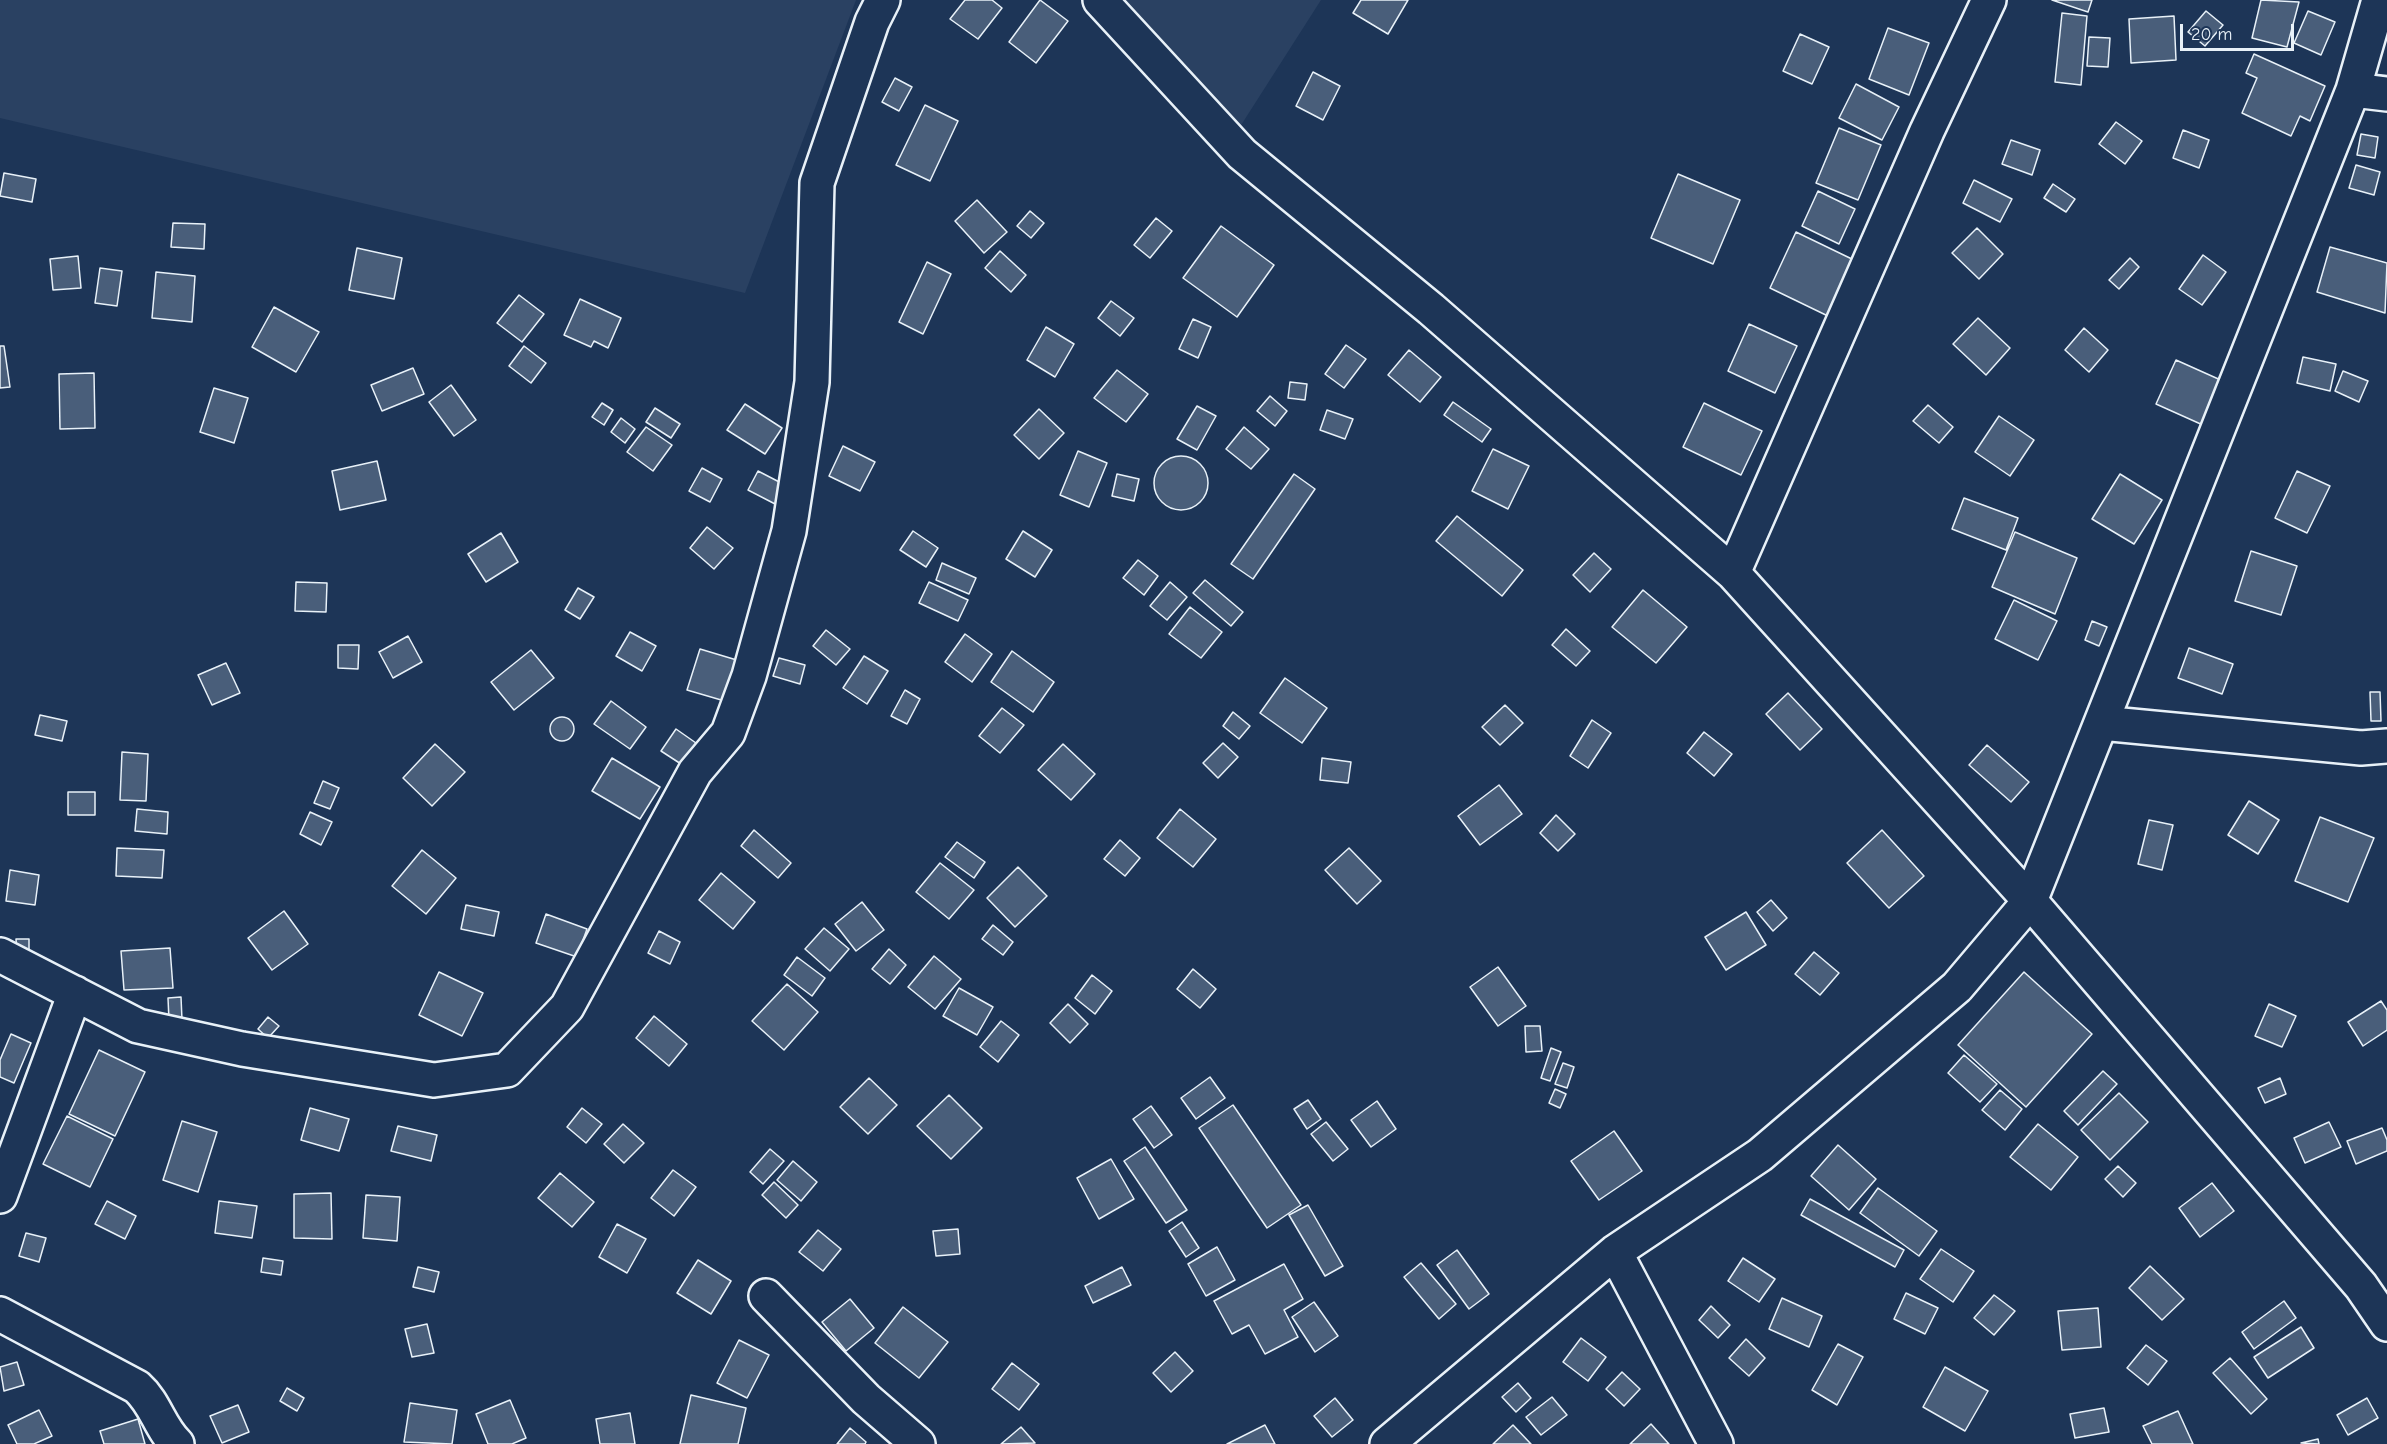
<!DOCTYPE html>
<html>
<head>
<meta charset="utf-8">
<style>
	body { margin:0 }
	#map { position:relative; width:2387px; height:1444px; overflow:hidden; background:#1d3557; font-family:"Comic Neue",sans-serif }
	canvas { display:block }
	.scale { position:absolute; left:2180px; top:24px; width:114px; height:27px; box-sizing:border-box; border:3px solid #e8f1f8; border-top:0; padding-left:8px; font-size:18px; line-height:21px; white-space:nowrap; color:#e8f1f8; -webkit-text-stroke:4px #1d3557; paint-order:stroke }
</style>
</head>
<body>
<div id="map">
<canvas width="2387" height="1444"></canvas>
<div class="scale">20 m</div>
</div>
<script>
const ctx = document.querySelector('canvas').getContext('2d');
ctx.lineJoin = 'round';
function fill(path, color) { ctx.fillStyle = color; ctx.fill(path, 'evenodd'); }
function strokePath(path, color, width, dash) { ctx.strokeStyle = color; ctx.lineWidth = width; ctx.lineCap = dash ? 'butt' : 'round'; ctx.setLineDash(dash || []); ctx.stroke(path); }
fill(new Path2D(`
	M0,0H856L745,293L0,118Z
	M1114,0H1321L1229,144Z`), '#2a4162');
const building = new Path2D(`
	M965,0H992L1002,8L978,39L950,19Z
	M1040,0L1068,21L1036,63L1009,42Z
	M1361,0H1408L1388,34L1353,13Z
	M2052,0H2092L2088,12Z
	M2261,0L2299,2L2287,47L2252,38Z
	M2206,11L2223,25L2205,46L2188,32Z
	M2308,11L2335,22L2321,55L2294,43Z
	M2062,13L2087,16L2081,85L2055,82Z
	M2174,16L2176,60L2131,63L2129,19Z
	M1888,28L1929,43L1909,95L1869,79Z
	M1800,34L1829,47L1812,84L1783,71Z
	M2089,37L2110,38L2108,67L2087,66Z
	M2254,54L2325,86L2310,121L2300,116L2291,136L2242,113L2257,78L2246,73Z
	M1313,72L1340,86L1323,120L1296,106Z
	M895,78L912,87L899,111L882,102Z
	M1856,84L1899,107L1882,140L1839,118Z
	M925,105L958,121L930,181L896,165Z
	M2116,122L2142,141L2125,164L2099,144Z
	M1839,128L1881,145L1858,200L1816,183Z
	M2183,130L2209,140L2199,168L2173,158Z
	M2361,134L2378,137L2375,158L2357,155Z
	M2011,140L2040,150L2032,175L2002,164Z
	M2356,165L2380,172L2374,195L2349,188Z
	M4,173L36,179L32,202L0,196Z
	M1678,174L1740,200L1713,264L1651,238Z
	M1974,180L2012,199L2000,222L1963,203Z
	M2053,184L2075,199L2066,212L2044,198Z
	M1818,191L1855,209L1839,244L1802,226Z
	M977,200L1007,232L984,253L955,221Z
	M1030,211L1044,223L1031,238L1017,226Z
	M1156,218L1172,231L1150,258L1134,245Z
	M173,223L205,224L204,249L171,247Z
	M1221,226L1274,265L1237,317L1183,278Z
	M1977,228L2003,254L1979,279L1952,253Z
	M1796,232L1856,261L1830,317L1770,288Z
	M2330,247L2387,263L2385,313L2317,292Z
	M357,248L402,258L394,299L349,290Z
	M1000,251L1026,275L1011,292L985,268Z
	M2203,255L2226,272L2202,305L2179,289Z
	M78,256L81,288L53,290L50,259Z
	M2130,258L2139,267L2119,289L2109,280Z
	M927,262L951,274L923,334L899,322Z
	M100,268L122,271L117,306L95,303Z
	M156,272L195,276L192,322L152,318Z
	M519,295L544,314L522,342L497,323Z
	M580,299L621,318L608,348L594,341L591,347L564,335Z
	M1111,301L1134,318L1120,336L1098,318Z
	M274,307L319,332L296,372L252,347Z
	M1978,318L2010,348L1986,375L1953,344Z
	M1193,319L1211,327L1198,358L1179,349Z
	M1749,324L1797,346L1775,393L1728,371Z
	M1046,327L1074,344L1055,377L1027,360Z
	M2084,328L2108,350L2089,372L2065,350Z
	M1346,345L1366,359L1344,388L1325,374Z
	M0,346H4L10,387L0,388Z
	M524,346L546,363L531,383L509,366Z
	M1409,350L1441,377L1420,402L1388,375Z
	M2303,357L2336,364L2330,391L2297,383Z
	M2176,360L2234,386L2214,430L2156,404Z
	M413,368L424,394L382,411L371,385Z
	M1117,370L1148,394L1126,422L1094,398Z
	M2343,371L2368,381L2359,402L2335,391Z
	M94,373L95,428L60,429L59,374Z
	M1290,382L1307,384L1305,400L1288,398Z
	M451,385L476,420L454,436L429,402Z
	M214,388L248,398L234,443L200,432Z
	M1270,396L1287,411L1275,426L1257,411Z
	M1453,402L1491,429L1482,442L1444,415Z
	M602,403L613,410L604,425L592,417Z
	M1704,403L1762,431L1741,475L1683,447Z
	M745,404L782,428L765,454L727,430Z
	M1928,405L1953,427L1939,443L1913,421Z
	M1197,406L1216,416L1197,450L1177,439Z
	M655,408L680,424L671,438L646,422Z
	M1039,409L1064,433L1039,459L1014,435Z
	M1327,410L1353,419L1345,439L1320,430Z
	M1999,416L2034,440L2010,476L1975,452Z
	M621,418L635,429L625,443L611,432Z
	M646,427L672,445L653,471L627,452Z
	M1244,427L1269,449L1251,469L1226,449Z
	M843,446L875,462L860,491L829,476Z
	M1493,449L1529,466L1508,509L1472,491Z
	M1078,451L1107,463L1089,507L1060,495Z
	M1154 483a27 27 0 1 1 54 0a27 27 0 1 1-54 0Z
	M377,461L386,500L340,510L332,471Z
	M702,468L722,479L710,502L689,491Z
	M758,471L787,486L777,505L748,490Z
	M2297,471L2330,486L2307,533L2275,518Z
	M1117,474L1139,479L1134,501L1112,496Z
	M1294,474L1315,489L1253,579L1231,564Z
	M2120,474L2162,500L2134,544L2092,519Z
	M1964,498L2018,518L2006,550L1952,529Z
	M1457,516L1523,570L1502,596L1436,541Z
	M707,527L733,548L714,569L690,548Z
	M913,531L938,548L926,567L900,550Z
	M1023,531L1052,550L1035,577L1006,559Z
	M2015,532L2077,558L2055,614L1992,587Z
	M501,533L518,562L486,582L468,554Z
	M2251,551L2297,566L2281,615L2235,601Z
	M1594,553L1611,569L1590,592L1573,575Z
	M1138,560L1158,576L1144,595L1123,578Z
	M942,563L976,578L969,594L936,580Z
	M1205,580L1243,612L1231,626L1193,593Z
	M296,582L327,583L326,612L295,611Z
	M929,582L968,600L958,621L919,603Z
	M1170,582L1187,597L1167,620L1150,606Z
	M578,588L594,597L580,619L565,610Z
	M1643,590L1687,627L1656,663L1612,627Z
	M2014,600L2057,621L2038,660L1995,639Z
	M1190,607L1222,632L1201,658L1169,634Z
	M2092,621L2107,627L2099,646L2085,640Z
	M1566,629L1590,651L1576,666L1552,645Z
	M826,630L850,649L836,665L813,646Z
	M630,632L656,646L642,671L616,656Z
	M965,634L992,654L972,682L945,662Z
	M408,636L422,662L393,678L379,652Z
	M338,645H359L358,669L338,668Z
	M2189,648L2233,664L2222,694L2178,678Z
	M700,649L740,661L728,702L687,690Z
	M531,650L554,678L514,710L491,682Z
	M1012,651L1054,682L1033,712L991,682Z
	M864,656L888,671L867,704L843,688Z
	M779,658L805,665L800,684L773,676Z
	M226,663L240,693L212,705L198,675Z
	M1285,678L1327,708L1302,743L1260,713Z
	M905,690L920,699L907,724L891,716Z
	M2370,692H2380L2381,721H2371Z
	M1788,693L1822,729L1800,750L1766,714Z
	M611,701L646,727L630,749L594,724Z
	M1505,705L1523,723L1500,745L1482,727Z
	M1002,708L1024,725L1000,753L979,736Z
	M1233,712L1250,726L1239,739L1223,726Z
	M40,715L67,721L62,741L35,735Z
	M550 729a12 12 0 1 1 24 0a12 12 0 1 1-24 0Z
	M1592,720L1611,733L1588,768L1570,756Z
	M676,729L696,743L681,764L661,751Z
	M1704,732L1732,754L1714,776L1687,753Z
	M1223,743L1238,757L1218,778L1203,763Z
	M435,744L465,772L432,806L403,778Z
	M1063,744L1095,774L1071,800L1038,770Z
	M1987,745L2029,782L2011,802L1969,765Z
	M122,752L148,754L146,801L120,800Z
	M612,758L660,787L640,819L592,791Z
	M1322,758L1351,762L1348,783L1320,780Z
	M323,781L339,788L330,809L314,803Z
	M1499,785L1522,814L1480,845L1458,816Z
	M68,792H95V815H68Z
	M2249,801L2279,820L2258,854L2228,835Z
	M137,809L168,812L167,834L135,831Z
	M1180,809L1216,839L1193,867L1157,838Z
	M310,812L332,822L321,845L300,834Z
	M1556,815L1575,834L1558,851L1540,833Z
	M2320,817L2374,838L2348,902L2295,881Z
	M2149,820L2173,825L2162,870L2138,864Z
	M754,830L791,863L778,878L741,846Z
	M1882,830L1924,876L1889,908L1847,863Z
	M1120,840L1140,858L1125,876L1104,859Z
	M957,842L985,862L974,878L945,857Z
	M117,848L164,850L162,878L116,876Z
	M1349,848L1381,881L1357,904L1325,870Z
	M422,850L456,878L426,914L392,886Z
	M940,863L974,890L949,919L916,892Z
	M1018,867L1047,896L1015,927L987,898Z
	M10,870L39,875L35,905L6,901Z
	M721,873L755,902L733,929L699,900Z
	M1771,900L1787,918L1773,931L1757,912Z
	M862,902L884,930L856,951L835,924Z
	M466,905L499,912L494,936L461,929Z
	M284,911L308,944L272,970L248,938Z
	M1746,912L1766,945L1726,970L1705,937Z
	M546,914L587,929L577,957L536,943Z
	M993,925L1013,942L1003,955L982,939Z
	M824,928L849,949L830,971L805,949Z
	M659,931L680,942L670,964L648,953Z
	M16,939H29V954L17,953Z
	M170,948L173,988L124,990L121,951Z
	M889,949L906,965L890,984L872,969Z
	M1814,952L1839,973L1820,995L1795,974Z
	M934,956L961,979L935,1009L908,987Z
	M797,957L825,978L812,996L784,975Z
	M1498,967L1526,1006L1498,1026L1470,987Z
	M1193,969L1216,989L1200,1008L1177,989Z
	M439,972L483,993L462,1036L419,1015Z
	M2024,972L2092,1034L2026,1107L1958,1045Z
	M1092,975L1112,991L1095,1014L1075,998Z
	M787,984L818,1012L784,1050L752,1021Z
	M959,988L993,1007L977,1035L943,1016Z
	M181,997L182,1020L169,1021L168,998Z
	M2381,1001L2387,1010V1030L2363,1046L2348,1022Z
	M1068,1004L1088,1024L1070,1043L1050,1023Z
	M2269,1004L2296,1016L2282,1047L2255,1036Z
	M654,1016L687,1044L669,1066L636,1038Z
	M268,1017L279,1026L268,1038L258,1029Z
	M1001,1021L1019,1035L998,1062L980,1047Z
	M1525,1026H1540L1542,1051L1526,1052Z
	M11,1034L31,1043L14,1083L0,1077V1060Z
	M1551,1048L1561,1052L1550,1081L1541,1078Z
	M99,1050L145,1072L115,1136L69,1114Z
	M1964,1055L1997,1084L1980,1102L1948,1073Z
	M1563,1063L1574,1067L1567,1088L1555,1084Z
	M2103,1071L2117,1084L2078,1125L2064,1111Z
	M1210,1077L1225,1098L1196,1119L1181,1098Z
	M869,1078L897,1105L868,1134L840,1107Z
	M2280,1078L2286,1094L2265,1103L2258,1088Z
	M1555,1089L1566,1094L1560,1108L1549,1103Z
	M2000,1090L2022,1109L2005,1130L1982,1110Z
	M2119,1093L2148,1122L2110,1160L2081,1130Z
	M949,1095L982,1128L951,1159L917,1126Z
	M1308,1100L1321,1119L1307,1129L1294,1109Z
	M1377,1101L1396,1129L1371,1147L1351,1120Z
	M1233,1105L1301,1205L1267,1228L1199,1128Z
	M1151,1106L1172,1135L1154,1148L1133,1119Z
	M310,1108L349,1119L339,1151L301,1140Z
	M582,1108L602,1124L586,1143L567,1127Z
	M67,1116L113,1139L90,1187L43,1164Z
	M182,1121L217,1132L198,1192L163,1180Z
	M1326,1122L1348,1149L1333,1161L1311,1134Z
	M2329,1122L2341,1147L2305,1163L2294,1138Z
	M623,1124L644,1143L624,1163L604,1144Z
	M2038,1124L2078,1157L2051,1190L2010,1157Z
	M398,1126L437,1135L431,1161L391,1151Z
	M2382,1128L2387,1140V1151L2356,1164L2347,1141Z
	M1614,1131L1642,1171L1599,1200L1571,1161Z
	M1838,1145L1876,1179L1849,1210L1811,1176Z
	M1145,1147L1187,1210L1166,1223L1124,1161Z
	M770,1149L784,1161L763,1184L750,1172Z
	M1111,1159L1134,1199L1099,1219L1077,1178Z
	M793,1161L817,1182L801,1201L777,1180Z
	M2118,1166L2136,1183L2123,1197L2105,1179Z
	M673,1170L696,1187L674,1216L651,1198Z
	M560,1173L594,1202L572,1227L538,1198Z
	M774,1182L798,1205L786,1218L762,1195Z
	M2212,1183L2234,1211L2200,1237L2179,1208Z
	M1878,1188L1937,1231L1919,1256L1860,1213Z
	M331,1193L332,1239L294,1238V1194Z
	M366,1195L400,1197L397,1241L363,1238Z
	M1810,1199L1904,1250L1895,1267L1801,1215Z
	M107,1201L136,1216L125,1239L95,1224Z
	M219,1201L257,1206L252,1238L215,1233Z
	M1308,1205L1343,1266L1325,1276L1289,1215Z
	M1182,1222L1199,1248L1186,1257L1169,1231Z
	M617,1224L646,1239L627,1273L599,1257Z
	M958,1229L960,1254L936,1256L933,1231Z
	M818,1230L841,1249L823,1271L799,1252Z
	M26,1233L46,1238L39,1262L19,1256Z
	M1217,1247L1235,1280L1206,1296L1188,1264Z
	M1941,1249L1974,1271L1953,1302L1920,1279Z
	M1457,1250L1489,1294L1469,1309L1437,1265Z
	M263,1258L283,1261L281,1275L261,1272Z
	M1743,1258L1775,1279L1759,1302L1728,1281Z
	M698,1260L731,1281L711,1314L677,1293Z
	M1421,1263L1456,1304L1439,1319L1404,1277Z
	M1284,1264L1303,1299L1284,1310L1298,1337L1265,1354L1249,1325L1232,1334L1214,1301Z
	M2150,1266L2184,1299L2162,1320L2129,1288Z
	M418,1267L439,1272L434,1292L413,1287Z
	M1122,1267L1131,1285L1093,1303L1085,1286Z
	M1906,1293L1938,1308L1925,1334L1894,1319Z
	M1994,1295L2015,1311L1994,1335L1974,1318Z
	M1782,1298L1822,1316L1809,1347L1769,1329Z
	M850,1299L874,1328L846,1351L822,1322Z
	M2284,1301L2296,1318L2254,1349L2242,1332Z
	M1314,1302L1338,1336L1315,1352L1292,1317Z
	M1711,1306L1730,1325L1718,1338L1699,1320Z
	M903,1307L948,1342L919,1378L875,1343Z
	M2098,1308L2101,1347L2062,1350L2058,1311Z
	M427,1324L434,1353L412,1357L405,1329Z
	M2301,1327L2314,1348L2268,1378L2254,1357Z
	M1581,1338L1606,1357L1588,1381L1563,1362Z
	M1746,1339L1765,1358L1749,1376L1729,1358Z
	M739,1340L769,1355L747,1398L717,1383Z
	M1838,1344L1863,1357L1837,1405L1812,1390Z
	M2146,1345L2167,1361L2148,1385L2127,1368Z
	M1175,1352L1193,1371L1171,1392L1153,1373Z
	M2230,1358L2267,1399L2251,1414L2213,1373Z
	M17,1362L24,1385L4,1391L0,1367Z
	M1012,1363L1039,1384L1019,1410L992,1389Z
	M1945,1367L1988,1391L1965,1431L1923,1407Z
	M1622,1372L1640,1389L1624,1406L1606,1389Z
	M1518,1383L1531,1398L1516,1412L1502,1397Z
	M287,1388L304,1398L297,1411L280,1401Z
	M691,1395L746,1408L738,1444H680Z
	M1552,1397L1567,1415L1541,1435L1526,1417Z
	M1335,1398L1353,1420L1332,1437L1314,1416Z
	M2367,1398L2378,1418L2348,1435L2337,1415Z
	M510,1400L526,1438L512,1444H488L476,1414Z
	M410,1403L457,1410L452,1444L404,1442Z
	M238,1405L249,1432L222,1443L210,1416Z
	M2104,1408L2109,1432L2075,1438L2070,1414Z
	M39,1410L52,1436L34,1444H17L8,1425Z
	M2178,1411L2193,1444H2152L2143,1426Z
	M630,1413L635,1444H600L596,1419Z
	M138,1419L145,1444H104L100,1431Z
	M1651,1424L1669,1444H1630Z
	M1265,1425L1275,1444H1227Z
	M1513,1425L1531,1444H1493Z
	M1021,1427L1035,1443L1001,1444Z
	M850,1428L866,1442L865,1444H837Z
	M2318,1439L2319,1444L2301,1443Z`);
fill(building, '#495e7a');
strokePath(building, '#e8f1f8', 1.5);
const minor = new Path2D(`
	M1100,0L1242,154L1431,309L1733,573L2030,901L2361,1286L2387,1324
	M2353,90L2387,94
	M1733,573L1927,131L1989,0
	M2101,723L2361,748L2387,746
	M0,955L138,1026L242,1049L434,1080L507,1070L567,1007L695,772L728,733L749,676L789,531L812,382L817,183L872,22L883,0
	M0,1196L75,993
	M1615,1252L1716,1444
	M766,1296L866,1399L918,1444
	M0,1314L137,1387C156,1404 159,1427 177,1444
	M1387,1444L1615,1252L1760,1155L1957,987L2030,901L2353,90L2379,0`);
strokePath(minor, '#e8f1f8', 38);
strokePath(minor, '#1d3557', 33);
</script>
</body>
</html>
